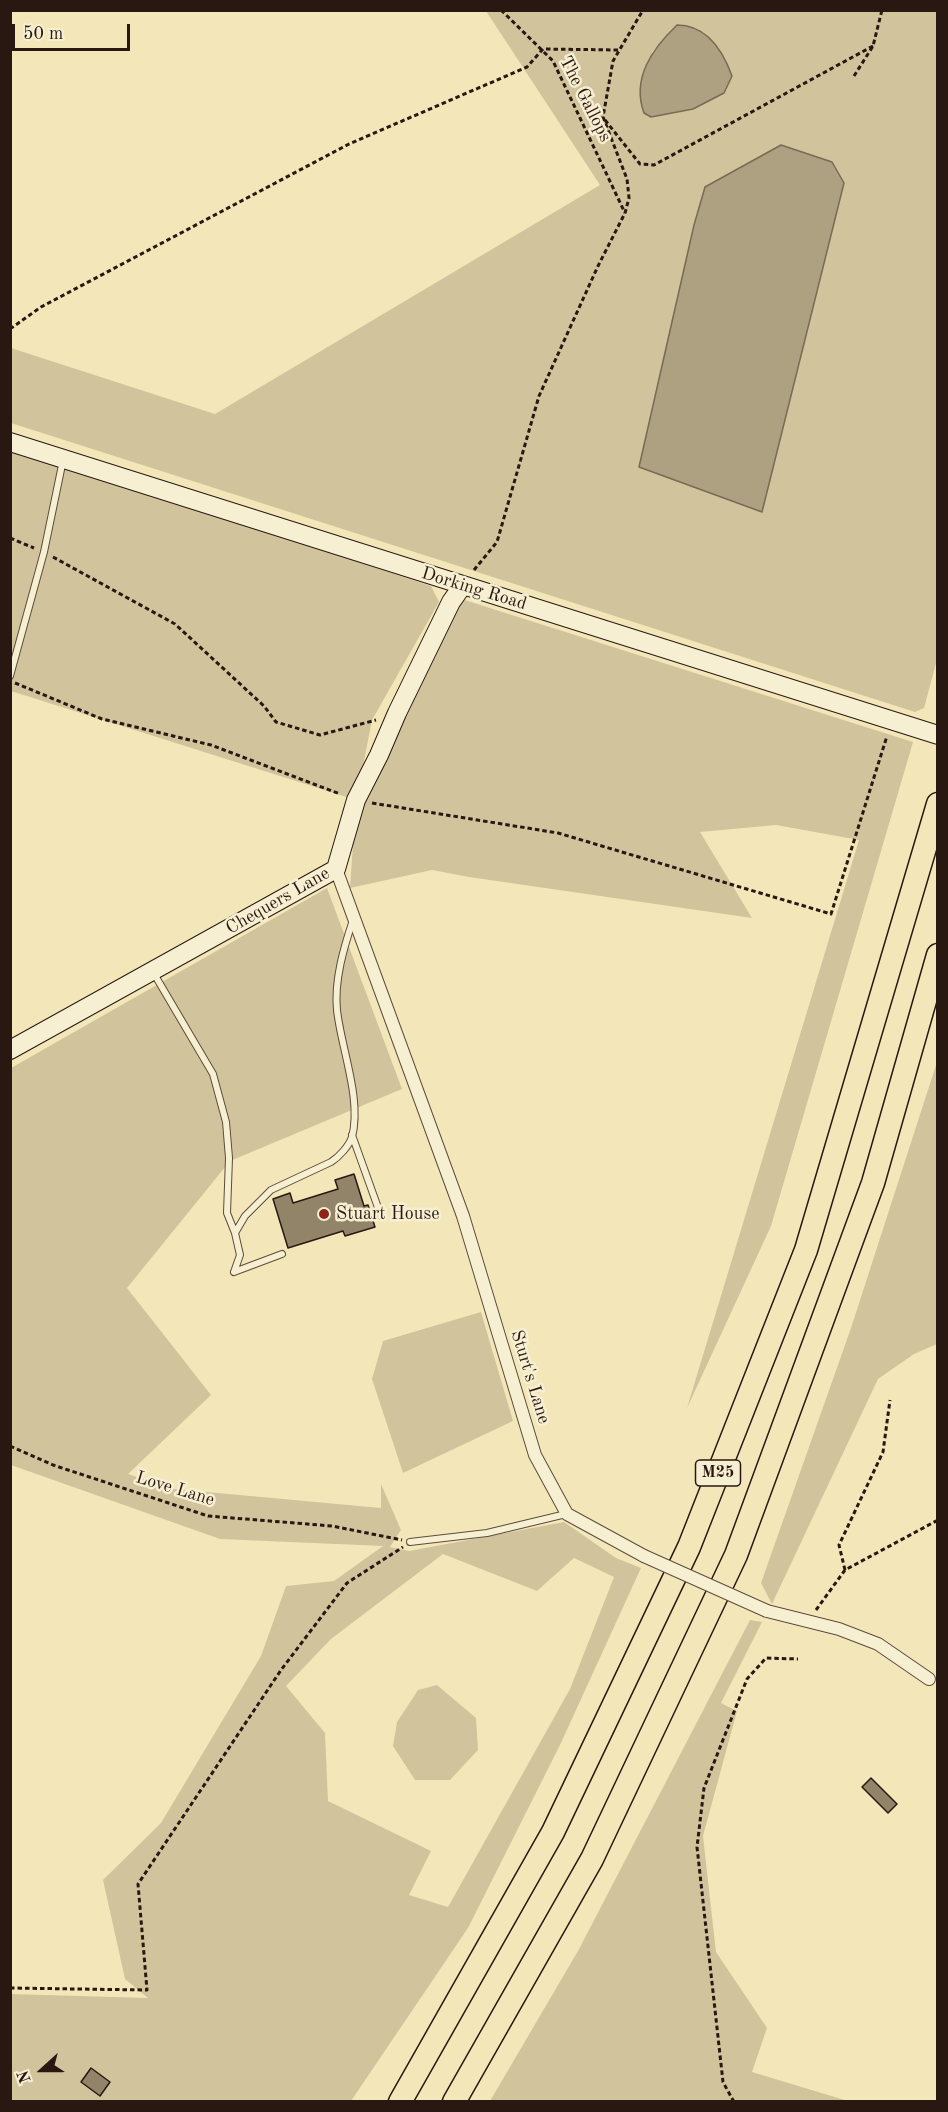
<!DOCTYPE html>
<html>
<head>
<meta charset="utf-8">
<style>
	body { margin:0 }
	#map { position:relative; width:948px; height:2112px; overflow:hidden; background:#f3e7ba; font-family:"Old Standard TT",serif }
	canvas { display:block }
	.frame { position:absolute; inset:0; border:12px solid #291811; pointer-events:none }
	.north { position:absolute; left:12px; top:2040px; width:60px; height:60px; -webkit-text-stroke:4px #f7efd2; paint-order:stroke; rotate:249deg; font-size:16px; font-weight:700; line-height:24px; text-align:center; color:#291811 }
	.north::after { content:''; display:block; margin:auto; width:21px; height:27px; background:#291811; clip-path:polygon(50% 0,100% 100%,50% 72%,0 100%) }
	.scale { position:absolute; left:12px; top:24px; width:118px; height:27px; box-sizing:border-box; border:3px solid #291811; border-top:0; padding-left:8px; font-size:18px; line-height:21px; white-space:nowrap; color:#291811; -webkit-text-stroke:4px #f7efd2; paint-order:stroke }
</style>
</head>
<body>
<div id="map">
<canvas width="948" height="2112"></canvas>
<div class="frame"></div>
<div class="north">N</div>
<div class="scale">50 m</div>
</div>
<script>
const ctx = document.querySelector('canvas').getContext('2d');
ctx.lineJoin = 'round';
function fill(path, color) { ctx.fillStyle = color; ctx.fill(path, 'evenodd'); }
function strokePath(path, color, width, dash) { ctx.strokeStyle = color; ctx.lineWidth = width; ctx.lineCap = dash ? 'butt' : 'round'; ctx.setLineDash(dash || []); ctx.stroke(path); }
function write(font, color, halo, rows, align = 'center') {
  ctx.font = font + ' "Old Standard TT",serif'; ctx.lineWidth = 5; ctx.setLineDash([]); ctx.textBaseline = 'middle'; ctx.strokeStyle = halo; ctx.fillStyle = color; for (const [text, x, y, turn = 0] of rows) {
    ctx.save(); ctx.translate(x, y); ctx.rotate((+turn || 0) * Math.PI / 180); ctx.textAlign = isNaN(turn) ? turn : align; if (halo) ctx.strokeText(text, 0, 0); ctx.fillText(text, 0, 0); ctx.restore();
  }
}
fill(new Path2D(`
	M486,11H937L938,656L924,708L915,712L11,423V348L215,414L600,185ZM677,25L724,93L693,109L668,114L652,52Z
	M11,448L431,586L439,602L372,720L357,797L455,597L913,742L771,1226L687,1408L859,840L776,825L700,832L752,918L469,877L432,870L350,888L356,800L11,691Z
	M327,888L402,1089L230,1161L127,1288L211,1395L128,1474L174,1489L381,1508V1484L401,1530L390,1547L409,1551L564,1522L616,1558L641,1568L560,1745L468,1928L351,2101H11V1994L148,1998L125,1979L103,1880L161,1823L261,1656L286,1586L334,1581L383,1546L220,1539L11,1465V1068ZM443,1554L537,1591L574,1558L614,1577L570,1689L448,1907L409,1895L431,1851L328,1801L325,1733L286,1686L331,1639Z
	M937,1062V1344L914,1354L878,1379L772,1604L761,1583L851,1328Z
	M481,1312L513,1421L403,1473L372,1379L383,1341Z
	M750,1620L762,1622L721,1703L737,1711L703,1836L716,1952L767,2028L752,2072L848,2101H490L578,1951Z
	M437,1685L476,1718L478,1750L450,1780H415L393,1746L397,1722L418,1690Z`), '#d1c49d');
const water = new Path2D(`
	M677,25C707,25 723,51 732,76L724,93L693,109L651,117L644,113C631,78 653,48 677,25Z
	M781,145L832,162L844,183L762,512L639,467L694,225L705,187Z`);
fill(water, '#aea181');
strokePath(water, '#796a54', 1.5);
const building = new Path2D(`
	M354,1174L364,1206L368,1205L375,1227L345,1236L343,1231L288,1248L273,1199L290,1193L293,1203L338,1189L335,1180Z
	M871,1778L897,1804L888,1813L862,1787Z
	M91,2068L110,2082L100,2096L81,2082Z`);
fill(building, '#928469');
strokePath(building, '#291811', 1.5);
const lane = new Path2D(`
	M10,676L44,552L63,460
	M153,972L213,1074L226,1122L229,1158L227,1213L235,1233
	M352,1135L381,1216
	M234,1272L240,1255L235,1233L245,1216L271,1190L331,1162C339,1157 349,1146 352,1137C362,1099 341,1048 337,1010C334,980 344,947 353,920
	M234,1272L282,1254
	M410,1542L487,1533L566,1514`);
const street = new Path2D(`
	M336,869L463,1216L535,1455L567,1514L644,1556
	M767,1611L839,1629L878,1644L929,1679`);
const secondary = new Path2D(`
	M10,442L938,735
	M10,1050L336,869L356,800L379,755L397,713L451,602L463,585`);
const highway = new Path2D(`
	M400,2102L553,1832L689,1547L806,1250L938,804
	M454,2102L592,1859L736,1555L873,1183L938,955`);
strokePath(lane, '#5c4c3b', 8);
strokePath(street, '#5c4c3b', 14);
strokePath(secondary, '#291811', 20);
strokePath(highway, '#291811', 25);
strokePath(new Path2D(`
	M501,10L553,61L625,213
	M854,76L873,46L882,10
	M605,120L640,164L654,165L873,46
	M10,329L41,307L349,144L527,67L543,49L620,50
	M10,538L34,548
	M53,557L175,624L264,706L276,722L320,735L376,720
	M474,570L497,542L539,396L598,266L625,213L629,198L627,179L603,117L613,61L643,10
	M15,683L102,719L211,745L340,794
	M372,803L558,833L831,914L887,736
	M10,1446L53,1465L208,1516L332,1526L402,1540
	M845,1570L839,1545L883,1452L890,1400
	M816,1610L845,1570L938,1520
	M10,1988L147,1990L138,1884L281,1670L347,1583L403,1547
	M734,2102L723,2082L697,1847L704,1788L747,1679L766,1658L798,1659`), '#291811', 3, [4.5, 3]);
strokePath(lane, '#f7efd2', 6);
strokePath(street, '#f7efd2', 12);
strokePath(secondary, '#f7efd2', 18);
strokePath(highway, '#f3e7ba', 22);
const streetBridge = new Path2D(`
	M644,1556L767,1611`);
strokePath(streetBridge, '#5c4c3b', 14, []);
strokePath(streetBridge, '#f7efd2', 12);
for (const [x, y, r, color] of [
	[324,1214,6,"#8f2418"]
]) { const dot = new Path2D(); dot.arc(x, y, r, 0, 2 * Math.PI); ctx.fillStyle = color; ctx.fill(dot); strokePath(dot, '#f7efd2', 2); }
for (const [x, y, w] of [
	[718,1473,45]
]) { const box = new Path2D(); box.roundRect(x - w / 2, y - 13, w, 26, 4.5); ctx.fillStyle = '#f7efd2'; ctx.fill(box); strokePath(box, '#291811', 1.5); }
write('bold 16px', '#291811', null, [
	["M25",718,1473]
]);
write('18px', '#291811', '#f7efd2', [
	["The Gallops",585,99,63],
	["Dorking Road",474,589,17],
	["Chequers Lane",278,901,-30],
	["Sturt's Lane",530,1377,73],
	["Love Lane",175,1489,17]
]);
write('18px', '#291811', '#f7efd2', [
	["Stuart House",336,1214]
], 'left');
</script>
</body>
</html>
